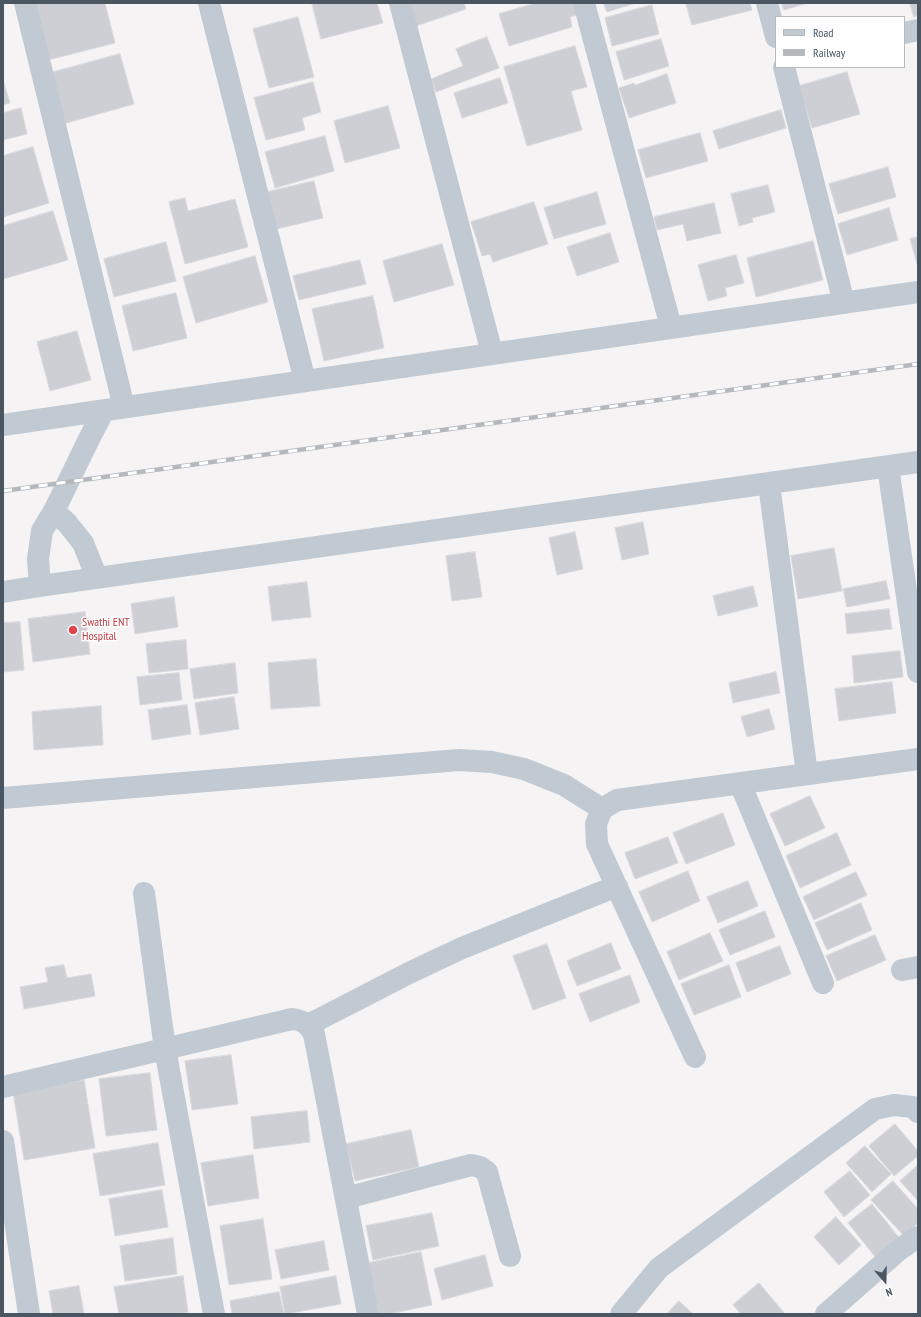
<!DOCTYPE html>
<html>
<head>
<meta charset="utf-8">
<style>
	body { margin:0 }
	#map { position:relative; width:921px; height:1317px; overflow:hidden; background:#f5f3f3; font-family:"PT Sans Narrow",sans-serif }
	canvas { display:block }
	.frame { position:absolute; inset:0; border:4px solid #4a5661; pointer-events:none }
	.legend { position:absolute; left:775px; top:16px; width:130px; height:52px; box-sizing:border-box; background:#fff; border:1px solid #b7bbc0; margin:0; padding:5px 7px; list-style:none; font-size:12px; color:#4a5661 }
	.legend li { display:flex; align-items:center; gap:8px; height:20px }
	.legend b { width:20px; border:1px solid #b7bbc0 }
	.north { position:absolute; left:865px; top:1261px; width:40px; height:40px; -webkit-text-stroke:3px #fff; paint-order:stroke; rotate:160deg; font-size:11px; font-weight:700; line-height:16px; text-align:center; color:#4a5661 }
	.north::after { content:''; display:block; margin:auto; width:14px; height:18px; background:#4a5661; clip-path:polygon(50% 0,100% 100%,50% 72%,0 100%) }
</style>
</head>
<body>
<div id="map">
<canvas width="921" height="1317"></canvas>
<div class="frame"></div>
<ul class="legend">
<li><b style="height:5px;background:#c1cad2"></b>Road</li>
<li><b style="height:5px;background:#b5b8bd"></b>Railway</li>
</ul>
<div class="north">N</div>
</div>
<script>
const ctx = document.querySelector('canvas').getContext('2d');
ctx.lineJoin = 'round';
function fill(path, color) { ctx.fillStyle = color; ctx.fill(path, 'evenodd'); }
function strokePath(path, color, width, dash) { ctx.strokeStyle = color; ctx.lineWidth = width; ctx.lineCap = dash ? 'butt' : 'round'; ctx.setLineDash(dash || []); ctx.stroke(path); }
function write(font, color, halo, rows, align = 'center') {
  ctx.font = font + ' "PT Sans Narrow",sans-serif'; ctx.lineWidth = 3; ctx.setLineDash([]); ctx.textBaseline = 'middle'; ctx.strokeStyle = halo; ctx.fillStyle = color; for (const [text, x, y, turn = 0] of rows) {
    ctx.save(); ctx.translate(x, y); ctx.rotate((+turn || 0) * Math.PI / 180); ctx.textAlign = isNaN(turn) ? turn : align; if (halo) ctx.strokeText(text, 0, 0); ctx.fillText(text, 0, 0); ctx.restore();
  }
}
const building = new Path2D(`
	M34,3H105L115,43L48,60Z
	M312,3H377L383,23L321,39Z
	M408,3H464L466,9L416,26Z
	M536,3H573L577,15L570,17L572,27L509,46L499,14Z
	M604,3H636L607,12Z
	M686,3H750L752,10L692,25Z
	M782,3H808L784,10Z
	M910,3H918V15L914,17Z
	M652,5L659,34L612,46L605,18Z
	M298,17L314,77L269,88L253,29Z
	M487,37L499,68L436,92L431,79L463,66L456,49Z
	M661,39L669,66L624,80L616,52Z
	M575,46L587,87L571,91L582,130L527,146L504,67Z
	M120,54L134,104L63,124L50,73Z
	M847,72L860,114L812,128L799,86Z
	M667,74L676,103L629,118L619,88L634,83L635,85Z
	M500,78L508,103L462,118L454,93Z
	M3,80L10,103L3,105Z
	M313,82L321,112L302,118L305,130L266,140L254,98Z
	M388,106L400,148L345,163L334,121Z
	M21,108L27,134L3,140V113Z
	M781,110L786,128L719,149L713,131Z
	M700,133L708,161L646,178L638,150Z
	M325,136L334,171L275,188L265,152Z
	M33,147L49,203L3,217V156Z
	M888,167L896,197L838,214L829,184Z
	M314,181L323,218L268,231L259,194Z
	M768,185L775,212L752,218L753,222L739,226L731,194Z
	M597,192L606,224L554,239L544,208Z
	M185,198L188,211L235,199L248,247L185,264L169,202Z
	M534,202L548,244L493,262L490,254L482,256L471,222Z
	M714,203L721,233L687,241L683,224L657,230L654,217Z
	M889,208L898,240L847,255L838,224Z
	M53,211L68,260L3,279V226Z
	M610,233L619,262L577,276L567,247Z
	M918,237V267L910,239Z
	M813,241L823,280L756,297L747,258Z
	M166,242L176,281L114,297L104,259Z
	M442,244L454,285L394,302L383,261Z
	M736,255L744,283L725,288L727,296L708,301L698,265Z
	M255,256L268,302L196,323L183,277Z
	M360,260L366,284L299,300L293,276Z
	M176,293L187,338L133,351L122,306Z
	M373,296L384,348L324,361L312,309Z
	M77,331L91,380L50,391L37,342Z
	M643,522L649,554L622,560L615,528Z
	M575,532L583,569L557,575L549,538Z
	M834,548L842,591L798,599L791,556Z
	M475,552L482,597L452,601L446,556Z
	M886,581L890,599L847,607L843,589Z
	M307,582L311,617L272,621L268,587Z
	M753,586L758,606L718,616L713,596Z
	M174,597L178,627L135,634L131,604Z
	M889,609L892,629L847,634L845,614Z
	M85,612L90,654L33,662L28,619Z
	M20,622L24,670L3,672V623Z
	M186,640L188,669L149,673L146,644Z
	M900,651L903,677L854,683L852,656Z
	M316,659L320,706L271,709L268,663Z
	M235,663L238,693L194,699L190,669Z
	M776,672L780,693L733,703L729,683Z
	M179,673L182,700L140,705L137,677Z
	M892,682L896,713L839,721L835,689Z
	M234,697L239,729L200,735L195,703Z
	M187,705L191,734L152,740L148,710Z
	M101,706L103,745L34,750L32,712Z
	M769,709L775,729L747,737L741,717Z
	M810,796L825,828L785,846L770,814Z
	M723,813L735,845L686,864L673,833Z
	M837,833L851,865L800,888L786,856Z
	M668,837L678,863L635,879L625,853Z
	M688,871L700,901L652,922L639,892Z
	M856,872L867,895L814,920L803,897Z
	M748,881L758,906L718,923L707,897Z
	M861,903L872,930L827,950L815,923Z
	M765,911L775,937L730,955L719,930Z
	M710,933L723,961L679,980L667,952Z
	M875,935L886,960L837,981L826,956Z
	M611,943L621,969L577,986L567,961Z
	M547,944L566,998L533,1010L513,956Z
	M780,946L791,974L747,992L736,963Z
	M64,965L67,978L91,974L95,996L24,1009L20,987L48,982L45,968Z
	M729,965L741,997L694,1015L681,984Z
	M630,975L640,1002L590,1022L579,994Z
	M231,1055L238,1104L192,1110L185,1061Z
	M150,1073L157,1130L106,1136L99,1079Z
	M84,1080L95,1148L24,1160L13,1092Z
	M307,1111L310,1142L254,1149L251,1117Z
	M895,1124L918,1151V1156L894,1176L869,1146Z
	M411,1130L419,1167L355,1181L346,1144Z
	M158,1143L165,1185L100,1196L93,1154Z
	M865,1146L891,1174L872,1192L846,1163Z
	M253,1155L259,1198L208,1206L201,1163Z
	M918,1165V1201L900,1181Z
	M850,1171L870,1195L844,1217L824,1192Z
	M893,1181L918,1209V1223L904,1236L871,1200Z
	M162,1190L168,1227L115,1236L109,1199Z
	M872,1204L901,1240L877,1259L848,1223Z
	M432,1213L439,1246L373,1260L366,1226Z
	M836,1217L861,1245L839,1265L814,1237Z
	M263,1219L272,1279L229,1285L220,1226Z
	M173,1238L177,1274L125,1281L120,1246Z
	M324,1241L329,1270L281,1279L275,1250Z
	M421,1252L432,1305L388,1314H379L368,1263Z
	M485,1255L493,1286L442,1300L434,1269Z
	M183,1276L188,1312L177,1314H119L114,1287Z
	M336,1276L341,1304L285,1314L280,1287Z
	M759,1283L785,1314H741L733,1305Z
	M79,1286L84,1314H53L49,1291Z
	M279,1292L284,1314H232L230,1301Z
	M679,1301L693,1314H667Z`);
fill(building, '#cdcfd5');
strokePath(building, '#d7d9de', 1);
strokePath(new Path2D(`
	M25,3L124,407
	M209,3L305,381
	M400,3L492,353
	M584,3L671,327
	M767,3L776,37
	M904,33L918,30
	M784,67L844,303
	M3,425L918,292
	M888,467L918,672
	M769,484L807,774
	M54,511L67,523L83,543L97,578
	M40,586L38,559L42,531L54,511L89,439L104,410
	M3,592L40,586L918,462
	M740,783L823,983
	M3,798L459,760L492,762L524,769L564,785L602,809
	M144,893L165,1049L214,1314
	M902,970L918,967
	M308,1025L411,972L462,948L617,886
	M695,1057L597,844L596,824L602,809L617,800L918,759
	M3,1087L292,1019C305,1021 307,1023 314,1034L368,1314
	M3,1141L29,1314
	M346,1198L471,1165L480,1167L487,1172L510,1256
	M621,1314L659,1268L875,1109L894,1105L913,1107L918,1112
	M826,1314L900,1249L918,1237`), '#c1cad2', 22);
const rail = new Path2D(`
	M3,491L918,364`);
strokePath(rail, '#b5b8bd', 4.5);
strokePath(rail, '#fff', 3, [9]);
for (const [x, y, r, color] of [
	[73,630,5,"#e0444e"]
]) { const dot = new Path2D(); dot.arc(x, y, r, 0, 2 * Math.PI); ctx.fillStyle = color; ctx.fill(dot); strokePath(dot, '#fff', 1.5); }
write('12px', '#be3a42', '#fff', [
	["Swathi ENT",82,623],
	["Hospital",82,637]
], 'left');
</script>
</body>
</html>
